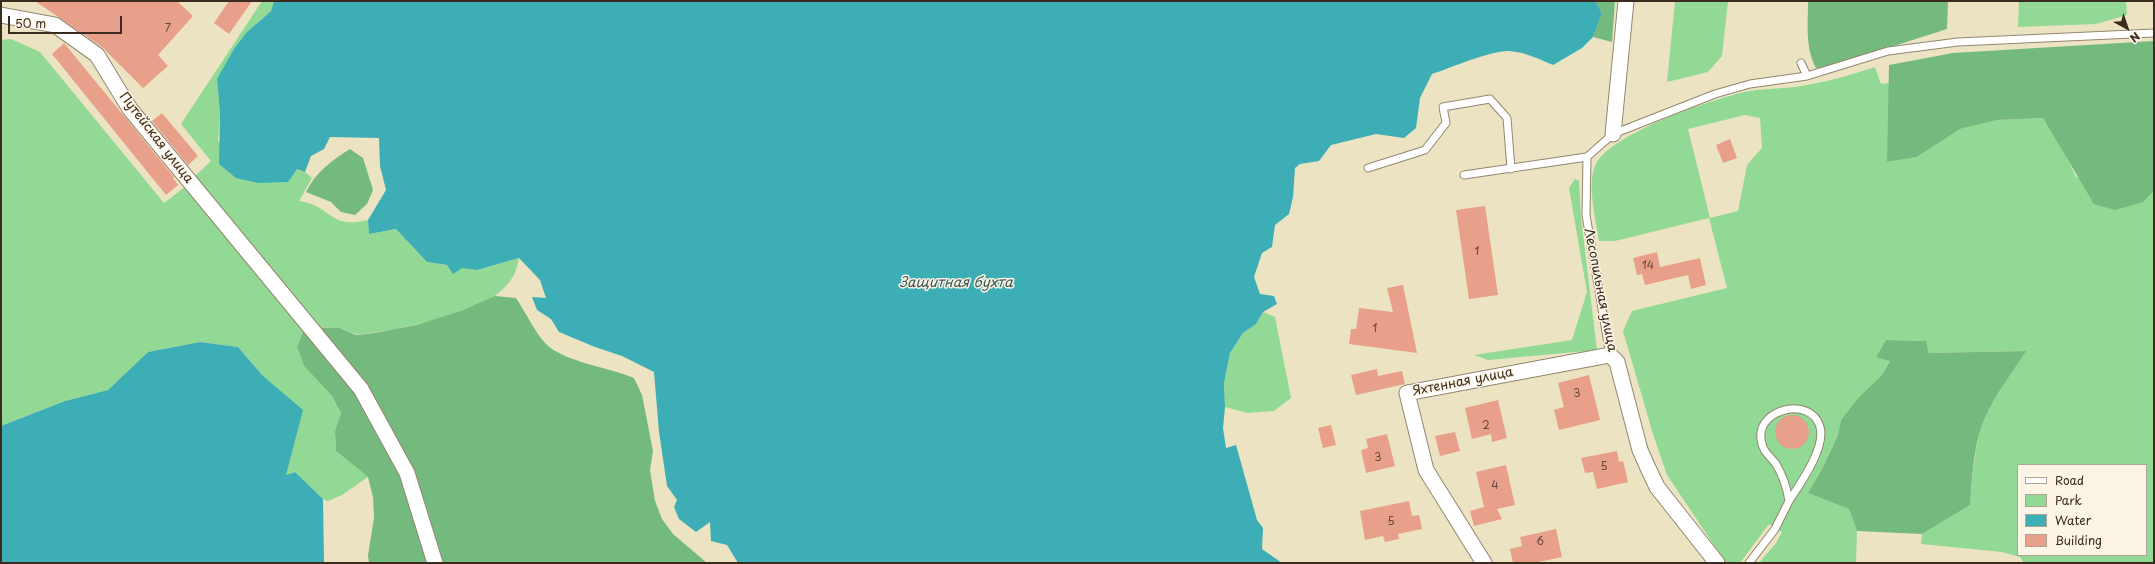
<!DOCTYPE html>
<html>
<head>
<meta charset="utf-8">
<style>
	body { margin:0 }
	#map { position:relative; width:2155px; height:564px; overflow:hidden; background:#ece3c2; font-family:"Playpen Sans",sans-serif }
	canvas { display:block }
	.frame { position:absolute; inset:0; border:2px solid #3b2a1e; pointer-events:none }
	.legend { position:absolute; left:2017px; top:464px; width:130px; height:92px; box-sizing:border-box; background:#fcf5e5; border:1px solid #afa495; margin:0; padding:5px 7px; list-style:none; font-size:12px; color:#3b2a1e }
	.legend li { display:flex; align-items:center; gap:8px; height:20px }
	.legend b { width:20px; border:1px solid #afa495 }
	.north { position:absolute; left:2107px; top:8px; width:40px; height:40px; -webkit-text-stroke:3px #fcf5e5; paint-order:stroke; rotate:140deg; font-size:11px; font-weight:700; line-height:16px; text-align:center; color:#3b2a1e }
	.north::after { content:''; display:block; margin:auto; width:14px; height:18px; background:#3b2a1e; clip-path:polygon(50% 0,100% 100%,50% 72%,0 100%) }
	.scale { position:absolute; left:8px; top:16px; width:114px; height:18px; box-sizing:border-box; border:2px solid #3b2a1e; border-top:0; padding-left:5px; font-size:12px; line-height:14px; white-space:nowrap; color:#3b2a1e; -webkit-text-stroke:3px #fcf5e5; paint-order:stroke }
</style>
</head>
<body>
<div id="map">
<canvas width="2155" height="564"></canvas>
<div class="frame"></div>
<ul class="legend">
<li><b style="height:5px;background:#fff"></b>Road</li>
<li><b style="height:11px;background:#91d994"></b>Park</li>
<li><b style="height:11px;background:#3daeb6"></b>Water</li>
<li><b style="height:11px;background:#e8a08b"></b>Building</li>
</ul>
<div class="north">N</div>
<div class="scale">50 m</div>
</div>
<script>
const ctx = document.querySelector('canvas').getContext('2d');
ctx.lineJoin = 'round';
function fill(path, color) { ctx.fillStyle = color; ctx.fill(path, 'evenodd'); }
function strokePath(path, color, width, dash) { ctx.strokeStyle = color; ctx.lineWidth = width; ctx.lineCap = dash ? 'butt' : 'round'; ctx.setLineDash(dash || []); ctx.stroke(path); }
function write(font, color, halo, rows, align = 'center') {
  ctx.font = font + ' "Playpen Sans",sans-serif'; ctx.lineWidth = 3; ctx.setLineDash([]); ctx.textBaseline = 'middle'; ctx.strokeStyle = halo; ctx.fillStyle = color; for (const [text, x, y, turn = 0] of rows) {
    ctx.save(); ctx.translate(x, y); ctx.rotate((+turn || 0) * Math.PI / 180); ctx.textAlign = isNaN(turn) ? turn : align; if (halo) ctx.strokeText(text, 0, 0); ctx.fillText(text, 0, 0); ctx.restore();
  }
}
fill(new Path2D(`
	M262,1H274L271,11L257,23L217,79L220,113L218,141L305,172L312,178L299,201C332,205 328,230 368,220L369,234L396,229L427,262L477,270L519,258C516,275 510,284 496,295C474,312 387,334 358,334C352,334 346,330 341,329C334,327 326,328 319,327L193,178L211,161L181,124Z
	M1675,1H1728L1722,56L1708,72L1667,82Z
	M2019,1H2126L2127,15L2096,24L2018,27Z
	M11,39L40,52L164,203L186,186L305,327L297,347L304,366L332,396L341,413L335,431L336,451L368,477L342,495L328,501L323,499L295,472L286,475L263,376L238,347L200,342L148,352L108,390L65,401L1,426V40Z
	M1875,67L1881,84L1890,83L1887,162L1917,157L1960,129L1997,120L2043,118L2065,154L2076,177L2143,202L2154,191V563H2024L2020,557L2002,552L1921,544L1922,534L1970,505C1972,480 1974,456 1980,431C1988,404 2010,375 2025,351L1929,353L1926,341L1886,340L1876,357L1890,360L1881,376L1858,398L1841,420L1838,435L1823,467L1808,493L1849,509L1857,531L1856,563H1759L1776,543L1782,532L1769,524L1740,563H1726L1667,475L1653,434L1623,331L1632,311L1727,288L1709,218L1615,241H1599C1596,221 1587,185 1595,166C1608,134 1711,100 1744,92C1763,88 1783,89 1801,86C1827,82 1851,75 1875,67ZM1745,115L1760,118L1762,148L1747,165L1738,211L1710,218L1688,129ZM2018,465H2146V555H2018Z
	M1575,179L1579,181L1581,218L1597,350L1488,360L1474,355L1572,340L1587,292L1569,188Z
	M1263,312L1275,317L1291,398L1274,411L1248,413L1225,407L1224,383L1230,353L1243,333L1256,324Z`), '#91d994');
fill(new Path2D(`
	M1595,1H1615L1612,42L1593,37L1602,13Z
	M1808,1H1948L1947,29L1828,67L1816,68C1805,48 1808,24 1808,1Z
	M2154,41V191L2143,202L2115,210L2094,204L2043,118L1997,120L1960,129L1917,157L1887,162L1889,65L1953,53Z
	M350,149L363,158L373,190L367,204L355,215L341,212L331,202L306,192C315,173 332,160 350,149Z
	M495,296L516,298C525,311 535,333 546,344C562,361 610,368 634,378L642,395L653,451L650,470L655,501L662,519L673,534L707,563H369L368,555L374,518L373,497L368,477L336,451L335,431L341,413L332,396L304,366L297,347L305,327L339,328L356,335L375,333L416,325L461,311Z
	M1886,340L1926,341L1929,353L2026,351C2010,376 1989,402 1980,431C1973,455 1972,480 1970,505L1922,534L1857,531L1849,509L1808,493L1823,467L1838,435L1841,420L1858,398L1881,376L1890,361L1876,357Z`), '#74b97e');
fill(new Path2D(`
	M274,1H1595L1602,13L1593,37L1582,48L1553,65C1539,59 1525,52 1509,51C1492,50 1450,68 1432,74L1420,98L1416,128L1404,138L1376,134L1331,145L1319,161L1300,164L1295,168L1293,197L1289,214L1275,225L1272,247L1262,253L1254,277L1260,294L1274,296L1277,304L1263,312L1256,324L1243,333L1230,353L1224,383L1225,407L1223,428L1226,448L1236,445L1257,520L1263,528L1262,549L1282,563H738L727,545L711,541L710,522L696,532L679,519L674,507L677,500L667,486L659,432L654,372L622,356L595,347L559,332L551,319L537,310L532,297L546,298L540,280L519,258L477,270L462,268L453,274L447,265L427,262L396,229L369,234L368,220L386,190L380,166L379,138L330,137L324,149L311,156L305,172L297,169L288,182L258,183L236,178L219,164L220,113L217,79L234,49L247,32L271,11Z
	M200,342L238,347L263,376L303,410L286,475L295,472L323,499L324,563H1V426L65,401L108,390L148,352Z`), '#3daeb6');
fill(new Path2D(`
	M35,1H177L193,16L158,55L168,66L143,88L102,47Z
	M229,1H252L229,34L214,23Z
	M64,43L174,177L173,178L178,185L166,195L52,54Z
	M162,113L198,156L188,165L152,121Z
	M1730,139L1737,158L1723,163L1716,145Z
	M1485,206L1498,295L1469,299L1456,210Z
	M1657,252L1660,267L1700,258L1706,285L1691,289L1688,275L1645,285L1642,274L1637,275L1633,258Z
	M1403,285L1417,353L1349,344L1351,329H1356L1359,308L1393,312L1387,288Z
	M1377,369L1378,376L1402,371L1405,384L1356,395L1351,375Z
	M1589,375L1600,420L1559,430L1554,410L1564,407L1558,383Z
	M1498,400L1507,438L1492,442L1491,434L1472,439L1465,408Z
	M1775 432a17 17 0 1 1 34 0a17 17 0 1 1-34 0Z
	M1331,425L1336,445L1323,448L1318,428Z
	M1455,432L1460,451L1440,456L1435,436Z
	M1387,434L1395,466L1366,473L1361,450L1368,448L1366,439Z
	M1617,451L1619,462L1623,461L1628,482L1597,489L1593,472L1585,473L1581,458Z
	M1506,465L1515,505L1497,509L1502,519L1474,526L1470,511L1484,507L1476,472Z
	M1409,501L1412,516L1419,515L1422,529L1398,534L1399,539L1385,542L1383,536L1365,540L1360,511Z
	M1556,529L1562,557L1534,563H1513L1510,549L1522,546L1520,537Z`), '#e8a08b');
const lane = new Path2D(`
	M1801,63L1807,76
	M1368,168L1425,150L1446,123L1443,107L1490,99L1507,118L1511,169
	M1464,175L1587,157
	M1610,355L1586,215L1587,157L1613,134L1715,94L1750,84L1807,76L1888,51L1958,42L2154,33
	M1749,563L1775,529L1789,501C1787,488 1783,476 1776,464C1769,455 1762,451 1761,439C1757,408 1812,396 1820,427C1826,448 1800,484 1789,501`);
const street = new Path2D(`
	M1,15L55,25L97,55L130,109L361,389L407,473L435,563
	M1613,134L1626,1
	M1484,563L1426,470L1407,393L1610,355L1617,362L1640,450L1648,468L1657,487L1717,563`);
strokePath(lane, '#948670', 9);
strokePath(street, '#948670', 17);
strokePath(lane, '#fff', 7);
strokePath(street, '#fff', 15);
write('11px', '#664839', null, [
	["7",168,29],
	["1",1477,252],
	["14",1648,266],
	["1",1375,329],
	["3",1577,394],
	["2",1486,426],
	["3",1378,458],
	["5",1604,467],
	["4",1495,486],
	["5",1391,522],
	["6",1540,542]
]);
write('13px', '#3b2a1e', '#fcf5e5', [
	["Путейская улица",156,138,52],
	["Лесопильная улица",1600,290,79],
	["Яхтенная улица",1463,382,-11]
]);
write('italic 14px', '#3c5853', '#fcf5e5', [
	["Защитная бухта",956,283]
]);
</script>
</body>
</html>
